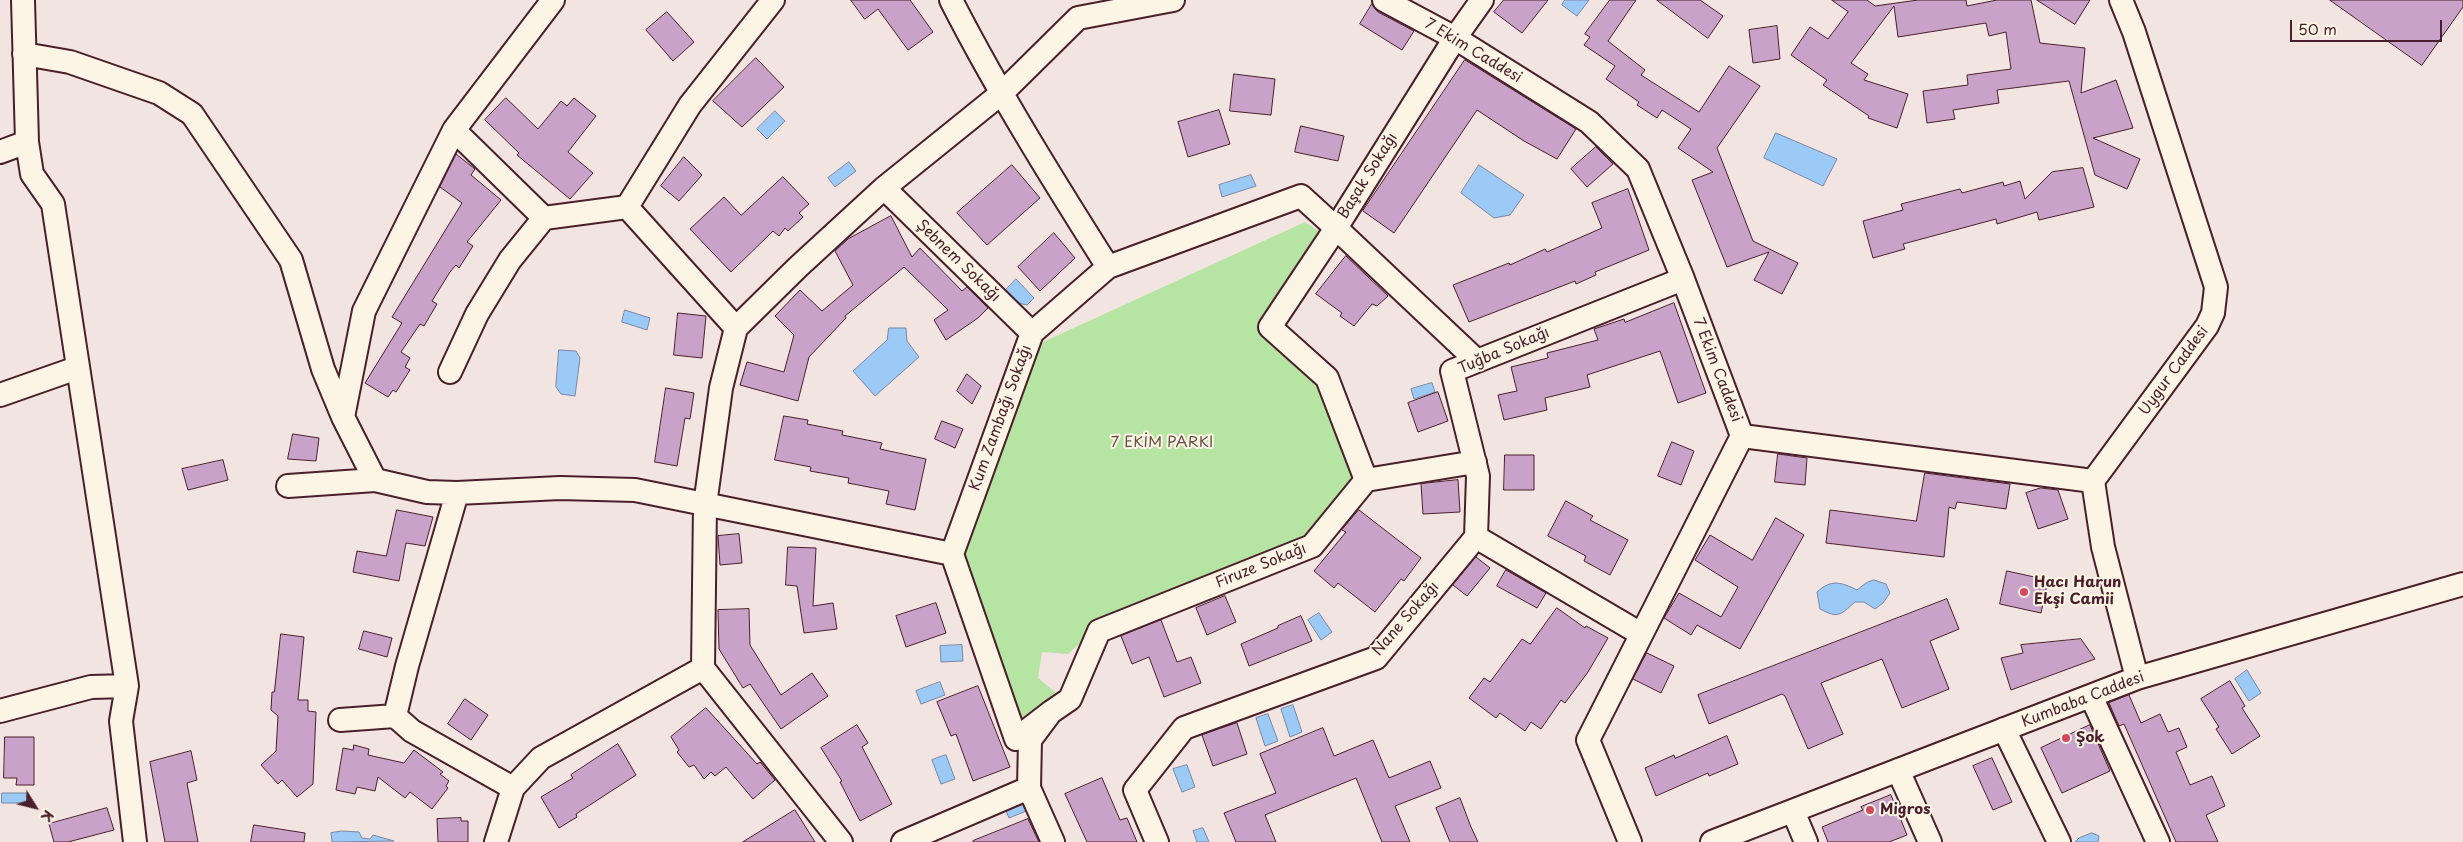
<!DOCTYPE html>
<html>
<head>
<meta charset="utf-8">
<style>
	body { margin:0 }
	#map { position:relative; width:2463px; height:842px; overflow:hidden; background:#f2e4e0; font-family:"Playpen Sans",sans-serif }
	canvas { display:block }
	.north { position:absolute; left:10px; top:782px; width:50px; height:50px; -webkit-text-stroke:4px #fcf5e5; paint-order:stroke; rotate:126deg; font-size:14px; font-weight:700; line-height:20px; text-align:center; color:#4a1f2b }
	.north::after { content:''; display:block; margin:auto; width:18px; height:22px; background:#4a1f2b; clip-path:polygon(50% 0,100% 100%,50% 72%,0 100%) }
	.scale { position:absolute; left:2290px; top:20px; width:152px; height:22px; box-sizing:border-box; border:2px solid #4a1f2b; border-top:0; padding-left:6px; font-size:15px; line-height:18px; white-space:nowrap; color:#4a1f2b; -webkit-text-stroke:4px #fcf5e5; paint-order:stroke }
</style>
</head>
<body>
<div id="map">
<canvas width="2463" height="842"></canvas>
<div class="north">K</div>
<div class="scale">50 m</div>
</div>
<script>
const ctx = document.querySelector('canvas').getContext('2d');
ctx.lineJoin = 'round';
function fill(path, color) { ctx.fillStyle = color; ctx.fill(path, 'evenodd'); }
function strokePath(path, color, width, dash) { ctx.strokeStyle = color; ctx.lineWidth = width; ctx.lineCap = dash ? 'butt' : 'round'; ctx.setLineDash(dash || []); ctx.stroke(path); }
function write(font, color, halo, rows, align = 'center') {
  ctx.font = font + ' "Playpen Sans",sans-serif'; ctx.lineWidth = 4; ctx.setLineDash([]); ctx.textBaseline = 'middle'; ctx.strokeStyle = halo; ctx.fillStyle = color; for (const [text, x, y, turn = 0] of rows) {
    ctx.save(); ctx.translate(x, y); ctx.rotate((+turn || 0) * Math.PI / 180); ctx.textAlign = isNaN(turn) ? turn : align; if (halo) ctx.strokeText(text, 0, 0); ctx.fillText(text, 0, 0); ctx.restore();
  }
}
fill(new Path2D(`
	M1305,222L1320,232L1258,330L1322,386L1355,478L1307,536L1105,620L1068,654L1042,652L1038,678L1057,694L1044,716L1021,729L960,553L1041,343Z`), '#b5e4a3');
const water = new Path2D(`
	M1565,0H1589L1577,16L1562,5Z
	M775,111L785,121L767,139L757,129Z
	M1776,133L1837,159L1823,186L1764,158Z
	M849,162L856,171L835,187L828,178Z
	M1479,165L1524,195L1510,215L1494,218L1461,193Z
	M1251,175L1256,186L1222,197L1219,185Z
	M1016,279L1034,298L1027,305L1018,303L1006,290Z
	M625,310L650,318L647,330L622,322Z
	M889,328H906L907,341L919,357L875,396L853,371L887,340Z
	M559,350L576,351L580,358L575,396L561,394L556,387Z
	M1432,383L1435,392L1414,399L1411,389Z
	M1874,580L1886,584L1890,593L1883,603L1875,609L1864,602H1855C1840,615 1839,619 1820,609L1817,592C1831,579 1841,582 1857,590L1866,583Z
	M1319,613L1332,632L1321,640L1308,620Z
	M962,645L963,661L941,662L940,646Z
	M2247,670L2261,693L2249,701L2235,679Z
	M940,682L945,695L921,704L916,691Z
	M1293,705L1302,732L1290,737L1281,709Z
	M1268,714L1278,741L1265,746L1256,718Z
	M946,755L955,779L941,784L932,760Z
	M1187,765L1195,787L1182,792L1173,769Z
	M2,793H27V803H2Z
	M1026,801L1029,810L1009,818L1005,808Z
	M1203,828L1209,842H1197L1193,831Z
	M342,831L359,832L362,838L370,839L373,835L394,841L332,842L331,833Z
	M2092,833L2099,836L2098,842H2075L2079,838Z`);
fill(water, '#9bcaf6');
strokePath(water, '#7b86a5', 1);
const building = new Path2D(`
	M851,0H910L933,32L908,50L878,9L865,19Z
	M1504,0H1548L1522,33L1494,12Z
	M1610,0H1636L1608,41L1645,70L1641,75L1699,112L1729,66L1760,86L1717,148L1753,241L1798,263L1782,294L1754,280L1769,252L1727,267L1692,180L1713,172L1678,148L1691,129L1662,110L1657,118L1637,105L1639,102L1606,79L1615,66L1584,45L1590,37L1585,34Z
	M1657,0H1700L1723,16L1708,38Z
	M1832,0H1867L1875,6L1918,0H1966L1967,6L1997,0H2031L2040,43L2085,48L2081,93L2116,80L2133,128L2093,138L2140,159L2127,189L2095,175L2069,81L1997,90L1999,103L1953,110L1955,119L1927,123L1923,91L1968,85L1967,75L2011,69L2006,32L1989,36L1986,23L1898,37L1894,6L1851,63L1868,74L1864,80L1908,94L1897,128L1868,118L1869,116L1823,85L1827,80L1791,55L1810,27L1828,39L1848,12Z
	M2037,0H2090L2075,24Z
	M2330,0H2463V7L2422,65Z
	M1372,4L1378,12L1414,31L1402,50L1360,24Z
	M667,12L694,42L673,61L646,30Z
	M1777,26L1780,59L1753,63L1749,30Z
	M756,58L784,87L742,127L713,101Z
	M1465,60L1576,129L1557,159L1524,141L1477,110L1394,233L1363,211Z
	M1234,74L1275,79L1271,115L1230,111Z
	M506,98L538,129L561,101L567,106L574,98L596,116L568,152L593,173L570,199L517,155L519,153L485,120Z
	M1219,110L1230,144L1188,157L1178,122Z
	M1301,126L1344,136L1338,161L1295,152Z
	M1596,147L1613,164L1587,187L1571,169Z
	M456,154L475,169L471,175L501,200L467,242L473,246L459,268L456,265L450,272L432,301L437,304L424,326L420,324L401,352L410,358L405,367L410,370L396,392L393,390L388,397L365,383L402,323L392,317L462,203L440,187Z
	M684,157L702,175L679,201L661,186Z
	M1012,165L1040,198L987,245L957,213Z
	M2083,168L2094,207L2039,220L2037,212L1997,224L1996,219L1903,244L1905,249L1873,258L1863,221L1903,210L1901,204L1960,189L1962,193L2003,182L2004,186L2020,181L2025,199L2052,172Z
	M783,177L809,204L799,213L803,217L788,231L785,228L779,236L773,231L731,272L690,229L724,197L741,215Z
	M1628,189L1649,250L1595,272L1596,275L1576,284L1575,281L1469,322L1453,285L1509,263L1510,265L1545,249L1547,252L1602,228L1592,203Z
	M891,216L912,257L920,248L962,291L967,287L988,308L978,318L946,340L934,320L948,310L904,267L845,316L846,318L809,357L798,401L740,385L747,362L784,372L794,335L775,316L800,290L822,311L853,285L835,251L848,239Z
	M1054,233L1075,258L1040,291L1018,267Z
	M1346,256L1388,296L1377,306L1372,304L1354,326L1340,316L1342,313L1316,294Z
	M1674,303L1706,393L1678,403L1660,351L1587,375L1590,387L1545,398L1547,410L1504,420L1498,395L1517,391L1511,367L1548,358L1547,353L1598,340L1594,329L1624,319L1625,322Z
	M678,313L706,316L702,358L674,355Z
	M967,374L981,386L972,404L957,391Z
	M666,388L694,393L690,419L685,418L677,466L655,462Z
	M1438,392L1448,421L1418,432L1408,403Z
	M784,416L808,420L807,424L843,431L842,435L882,443L880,449L926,459L915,510L886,504L889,491L848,483L849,478L810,471L811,467L775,460Z
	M942,421L963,429L955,448L935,439Z
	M293,434L319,438L316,461L288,459Z
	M1672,442L1694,451L1681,485L1658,476Z
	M1778,454L1807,458L1805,485L1775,482Z
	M1505,455H1534V490H1504Z
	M223,460L228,480L188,490L182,469Z
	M1925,473L2010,484L2006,509L1957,502L1955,509L1949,507L1944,557L1826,543L1830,510L1916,521Z
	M1458,480L1460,512L1423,514L1421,484Z
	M2041,488L2058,490L2068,519L2038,529L2026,493Z
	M1566,501L1593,516L1590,520L1628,540L1610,575L1584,561L1586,556L1548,536Z
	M397,510L433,517L425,546L406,543L399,581L353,572L357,551L386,556Z
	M1359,510L1421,558L1404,581L1401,579L1375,612L1338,583L1334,588L1314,571L1346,532L1342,530Z
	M1776,518L1804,535L1740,649L1697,625L1691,635L1664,618L1679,593L1721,617L1738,587L1695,560L1710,535L1752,560Z
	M739,534L742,563L720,565L718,536Z
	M788,547L816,548L813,606L833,603L837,629L804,633L797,586L786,585Z
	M1476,557L1490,568L1467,596L1453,585Z
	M1506,570L1546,593L1537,608L1497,586Z
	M2007,571L2048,580L2041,613L2000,604Z
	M1225,596L1236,622L1207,635L1196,608Z
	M1947,599L1959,629L1930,641L1949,689L1902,708L1882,659L1821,683L1843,734L1808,749L1785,696L1782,694L1709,724L1698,695Z
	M936,603L946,633L906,647L896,616Z
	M1557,608L1585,628L1586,626L1608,638L1588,672L1565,703L1561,700L1541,729L1531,722L1525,731L1500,713L1496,718L1469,698L1484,678L1490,682L1522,639L1530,644Z
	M749,609L750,645L781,695L812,673L828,696L781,729L750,684L743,688L719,649L718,610Z
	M1301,616L1312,641L1249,666L1241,644L1278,628V626Z
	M1161,620L1177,662L1191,657L1201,683L1164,697L1149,657L1132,664L1121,636Z
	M364,631L392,638L387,657L359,649Z
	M281,634L304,637L298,700H308V711L316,712L313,784L297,797L282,780L278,784L261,765L276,751L278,716L271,710L272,692H274Z
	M2081,639L2095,659L2011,690L2001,658L2023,653L2021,645Z
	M1647,653L1674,666L1661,693L1633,679Z
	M2230,681L2245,706L2242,708L2260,736L2232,754L2216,729L2219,727L2201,699Z
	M978,686L1010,767L973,781L956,734L951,736L937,702Z
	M2129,695L2141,723L2160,714L2168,732L2179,728L2187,747L2176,752L2190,785L2212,776L2225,806L2206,815L2218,842H2176L2124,724L2119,726L2109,703Z
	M465,699L488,715L471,740L448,724Z
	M706,708L757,764L760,762L775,780L753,799L726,767L715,776L711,772L704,779L694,765L689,767L677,752L679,750L671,737Z
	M1237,723L1247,754L1213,766L1202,735Z
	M857,725L868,743L862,747L892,804L860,821L840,782L842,781L821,748Z
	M2090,725L2110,771L2062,793L2041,748Z
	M1323,728L1334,756L1373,740L1389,778L1430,761L1441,788L1395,806L1410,842H1382L1356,778L1265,815L1276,842H1236L1224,813L1276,793L1260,754Z
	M1727,736L1738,764L1709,776L1708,773L1656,796L1645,768L1674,755L1675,758Z
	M5,737H34V785H16L17,778H4Z
	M618,744L636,775L576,814L577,817L559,828L541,797L573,778L571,775Z
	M354,745L369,749L368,755L404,763L414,750L443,772L440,774L449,781L446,786L448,788L432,809L410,792L405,798L378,777L375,791L357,787L355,794L336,790L343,748L353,750Z
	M191,751L197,780L187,783L198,842H165L150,762Z
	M1992,758L2012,802L1993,810L1973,766Z
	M1102,778L1120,820L1127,818L1137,842H1087L1065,794Z
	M1891,795L1907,835L1889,842H1828L1822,827L1863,810L1861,807Z
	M1460,798L1471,827L1478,842H1450L1436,808Z
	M107,808L114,830L68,842H54L49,824Z
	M795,810L815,842H743Z
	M461,818V821H468V842H438L437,819Z
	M1028,819L1039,842H973V841Z
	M254,825L305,833L304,842H251Z`);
fill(building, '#c9a2ca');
strokePath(building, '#4a1f2b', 1);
const minor = new Path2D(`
	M23,0L27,142L32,174L53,204L127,686L121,721L135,842
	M951,0C998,92 1053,180 1108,267
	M1384,0L1455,38L1589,122L1638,169L1683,279L1742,436L1588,740L1630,842
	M2121,0L2134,32L2216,287L2213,313L2207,326L2093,481L2103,547L2137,678
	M24,54L70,62L159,93L192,114L291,260L323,369L343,417L375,480L288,486
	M454,130L553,0
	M0,152L27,142
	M884,188L1032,333
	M627,207L690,105L773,0
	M1476,360L1336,228L1455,38L1482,0
	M450,372L477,314L510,260L544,218
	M0,395L77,368
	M343,417L364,311L454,130L544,218L627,207L736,328
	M1742,436L2093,481
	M375,480L427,492L457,493L560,488L635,490L952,554
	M1366,480L1475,462
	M457,493L407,666L395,716L412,731L513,788
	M1476,537L1478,476L1452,371L1683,279
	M1476,537L1641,634
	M2091,696L2158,842
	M0,711L91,687L127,686
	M1051,712L1016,739L952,554L1032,333L1108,267L1301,196L1336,228L1270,327L1327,378L1366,480L1312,546L1099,631L1070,699L1051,712L1030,740L1029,788L1053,842
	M340,720L395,716
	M2004,729L2059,842
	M1898,770L1930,842
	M1793,811L1806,842
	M496,842L513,788L541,758L703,668
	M841,842L703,668L705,505L721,388L736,328L798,267L884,188L1003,92L1078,18L1173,0
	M903,842L1029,788
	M1157,842L1135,790L1184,728L1376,658L1476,537
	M1712,842L2137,678L2463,584`);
strokePath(minor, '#4a1f2b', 26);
strokePath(minor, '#fcf5e5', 22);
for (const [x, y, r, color] of [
	[2024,592,5,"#d1495b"],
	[2066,738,5,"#d1495b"],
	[1870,810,5,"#d1495b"]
]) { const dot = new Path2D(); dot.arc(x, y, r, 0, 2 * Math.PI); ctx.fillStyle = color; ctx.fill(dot); strokePath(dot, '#fcf5e5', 2); }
write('15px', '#4a1f2b', '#fcf5e5', [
	["7 Ekim Caddesi",1473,51,31],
	["Başak Sokağı",1368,176,-58],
	["Şebnem Sokağı",958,261,44],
	["Tuğba Sokağı",1504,351,-23],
	["7 Ekim Caddesi",1717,370,69],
	["Uygur Caddesi",2174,371,-54],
	["Kum Zambağı Sokağı",1001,418,-70],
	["Firuze Sokağı",1261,566,-22],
	["Nane Sokağı",1406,619,-49],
	["Kumbaba Caddesi",2083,700,-21]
]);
write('15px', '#655049', '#fcf5e5', [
	["7 EKİM PARKI",1162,443]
]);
write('bold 15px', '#4a1f2b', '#fcf5e5', [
	["Hacı Harun",2034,583],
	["Ekşi Camii",2034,600],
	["Şok",2076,738],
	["Migros",1880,810]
], 'left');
</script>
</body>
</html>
